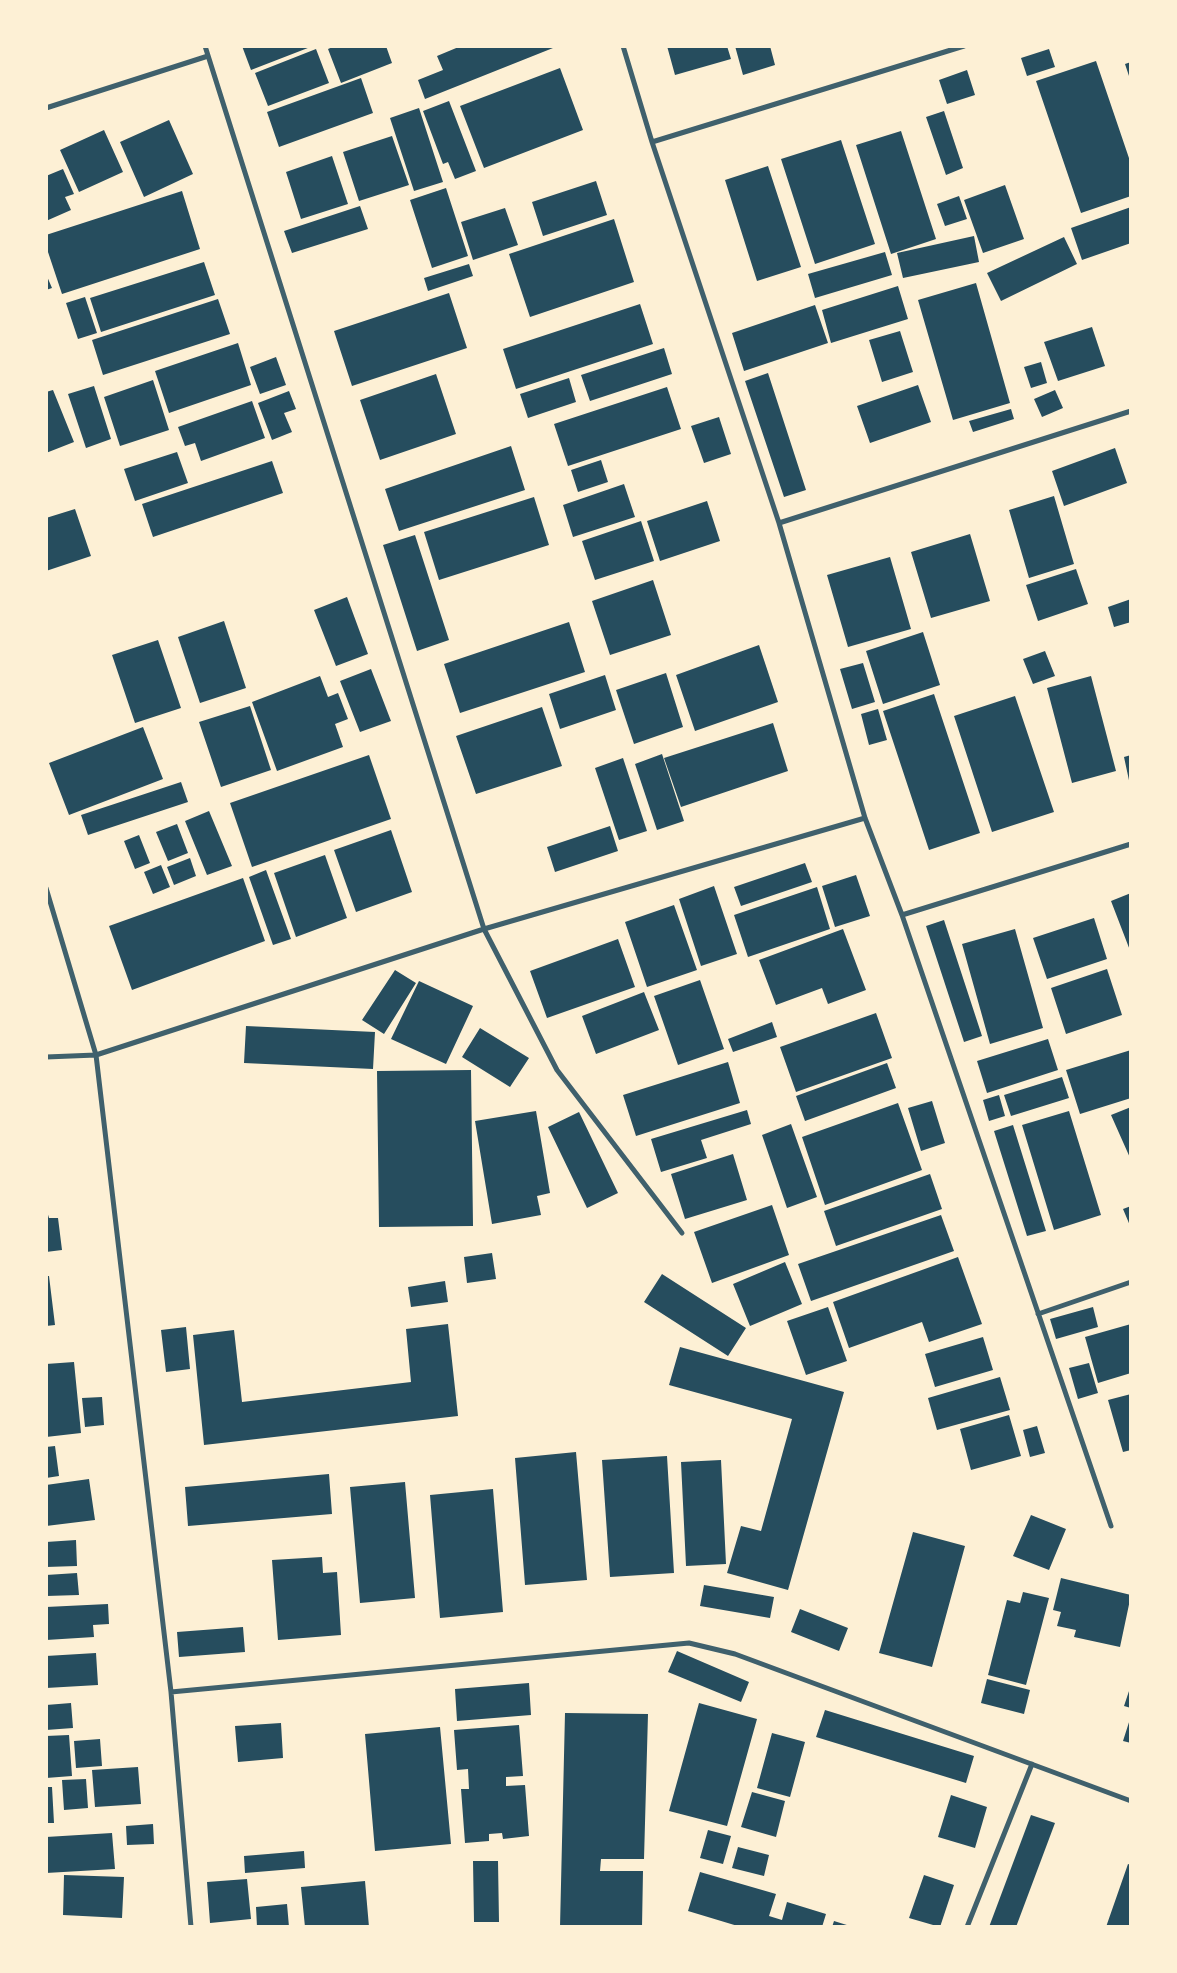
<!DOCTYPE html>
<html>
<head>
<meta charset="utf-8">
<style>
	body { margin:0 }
	#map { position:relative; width:1177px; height:1973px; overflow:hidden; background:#fdf0d5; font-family:"PT Sans",sans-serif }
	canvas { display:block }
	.frame { position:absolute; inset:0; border:48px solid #fdf0d5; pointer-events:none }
</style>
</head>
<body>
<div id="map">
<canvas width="1177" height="1973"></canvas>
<div class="frame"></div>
</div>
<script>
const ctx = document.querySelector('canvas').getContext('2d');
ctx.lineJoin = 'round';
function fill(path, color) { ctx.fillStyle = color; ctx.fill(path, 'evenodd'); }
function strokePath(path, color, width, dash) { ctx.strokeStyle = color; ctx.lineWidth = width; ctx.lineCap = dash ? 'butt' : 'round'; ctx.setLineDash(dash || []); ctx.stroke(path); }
fill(new Path2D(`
	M242,46H313L251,70Z
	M335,46H386L392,63L341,83L328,49Z
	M461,46H552L553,48L425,99L418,80L443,70L437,56Z
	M667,46H727L731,59L675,75Z
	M735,46H770L775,65L743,75Z
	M316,49L329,83L268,106L255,73Z
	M1049,49L1055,67L1027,76L1021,58Z
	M1096,61L1131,164V196L1081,213L1036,81Z
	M1131,62V79H1130L1125,64Z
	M560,68L583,130L484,168L460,106Z
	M967,70L975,95L947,104L939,80Z
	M361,78L373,113L279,147L267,112Z
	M449,101L476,171L455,179L448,162L443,164L423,111Z
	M419,108L443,182L414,191L390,118Z
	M944,111L963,168L946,175L926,117Z
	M169,120L193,174L144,197L120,142Z
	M104,130L123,172L79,192L60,150Z
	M901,131L936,239L891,254L856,145Z
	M392,136L409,185L359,201L343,152Z
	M841,140L875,244L815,264L781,159Z
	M332,156L348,204L301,219L286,172Z
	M768,166L801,267L757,281L725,180Z
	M63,169L74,194L65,197L71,210L46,221V176Z
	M596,181L607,215L543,236L532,202Z
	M1005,185L1024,239L983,253L964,200Z
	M446,188L468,256L432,268L410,200Z
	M182,191L200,249L62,294L46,246V235Z
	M959,196L967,219L945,226L937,204Z
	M360,206L368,229L292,253L284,231Z
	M1131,207V243L1082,260L1071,228Z
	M505,208L518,245L473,260L461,222Z
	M614,219L634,282L530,317L509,254Z
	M974,236L979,262L903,278L897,253Z
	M1064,237L1077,264L1001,301L987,273Z
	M885,252L892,275L815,298L808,274Z
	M204,262L215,295L101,332L90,298Z
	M469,264L473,276L428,291L424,278Z
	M46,274L52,288L46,290Z
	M976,283L1010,403L953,420L918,300Z
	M898,286L908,319L831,343L822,310Z
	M449,293L467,348L352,386L334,331Z
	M85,297L97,333L78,339L66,303Z
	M218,299L230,334L103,375L92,340Z
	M640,304L653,344L516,389L503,349Z
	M815,305L828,343L744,371L732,333Z
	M1092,327L1105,366L1058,381L1044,342Z
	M900,331L913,372L882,382L869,340Z
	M238,343L251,385L169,413L155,371Z
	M664,348L672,374L590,401L581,375Z
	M276,357L286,385L260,394L250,367Z
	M1041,362L1047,383L1031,388L1024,367Z
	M768,373L806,490L784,497L745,381Z
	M436,374L456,434L380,460L360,400Z
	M569,378L576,402L528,418L520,394Z
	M153,380L169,430L120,446L104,397Z
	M918,385L931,422L870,443L857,406Z
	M94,386L111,439L86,448L68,394Z
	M667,387L681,429L568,466L554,424Z
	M53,390L74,442L46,453V392Z
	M1055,390L1063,408L1042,417L1034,399Z
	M289,391L296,409L284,413L292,432L272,440L258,403Z
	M252,401L265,438L201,461L195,443L185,446L178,427Z
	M1011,409L1014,419L973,432L969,421Z
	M719,417L731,454L704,463L691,426Z
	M511,446L525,490L399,531L385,489Z
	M1115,448L1127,483L1064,506L1052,471Z
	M177,452L188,483L135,501L124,469Z
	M601,460L608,482L578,492L571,470Z
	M272,461L283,493L153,537L142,504Z
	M624,484L635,517L573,537L563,505Z
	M1054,496L1074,564L1029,578L1009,510Z
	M534,497L549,545L439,580L424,532Z
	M707,501L720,541L660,561L647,521Z
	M75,509L91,556L46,571V518Z
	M641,521L654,561L595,580L582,541Z
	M970,534L990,601L931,618L911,552Z
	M415,535L449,640L417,651L383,545Z
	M890,557L911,629L848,647L827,575Z
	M1076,569L1088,604L1038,621L1026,585Z
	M653,580L671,635L610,655L592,601Z
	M347,597L368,654L336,666L314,610Z
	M1131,599V622L1114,627L1108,607Z
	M224,621L246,688L200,703L178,637Z
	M569,622L585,672L460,713L444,664Z
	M923,632L940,685L883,704L866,651Z
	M158,640L181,708L135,723L112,655Z
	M759,645L778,702L695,731L676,675Z
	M1045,651L1055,676L1033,684L1023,659Z
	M863,663L875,702L852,709L840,669Z
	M371,669L391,721L360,732L340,681Z
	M666,673L683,727L634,744L616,690Z
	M605,675L616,710L560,729L549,694Z
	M320,676L328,697L338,693L348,719L335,724L343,747L277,771L252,702Z
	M1091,676L1116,771L1072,783L1047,688Z
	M934,694L980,833L929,850L883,711Z
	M1015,696L1054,812L992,832L954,716Z
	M250,706L271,770L221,787L199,722Z
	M542,707L562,766L476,794L456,736Z
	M878,709L887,740L869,745L861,714Z
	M773,723L788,771L681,807L664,758Z
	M143,727L163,779L69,815L49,763Z
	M662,754L684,821L657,830L635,764Z
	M369,755L391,819L252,867L230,803Z
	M1131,755V784L1130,785L1124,757Z
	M623,758L647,831L619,840L595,768Z
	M181,782L188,802L88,835L81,815Z
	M209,811L232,866L207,875L185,821Z
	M177,824L188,853L168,861L156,832Z
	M610,826L618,851L555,872L547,847Z
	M391,830L412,892L356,912L334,850Z
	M139,835L150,863L135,869L124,841Z
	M325,855L347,918L296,937L274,873Z
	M190,858L196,876L174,885L167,867Z
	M805,863L812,882L741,906L734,887Z
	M161,865L170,887L153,894L144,872Z
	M266,870L291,939L273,945L249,877Z
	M856,875L870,916L835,927L822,886Z
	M243,878L265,941L132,990L109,926Z
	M714,886L737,954L701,966L679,899Z
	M817,887L830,929L748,957L734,915Z
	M1131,893V953L1111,901Z
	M674,905L697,970L647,987L625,922Z
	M1094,918L1107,959L1047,979L1033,938Z
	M944,920L982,1036L964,1042L926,926Z
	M843,929L866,990L828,1004L822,988L776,1005L759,960Z
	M1015,929L1043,1028L990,1044L962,944Z
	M618,939L635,987L547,1018L530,971Z
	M1107,969L1122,1015L1066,1034L1051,988Z
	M395,970L416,983L384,1034L362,1020Z
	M700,980L724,1049L678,1065L654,996Z
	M419,981L473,1006L446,1064L391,1039Z
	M644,992L659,1030L596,1054L582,1016Z
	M876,1013L892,1058L796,1092L780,1047Z
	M772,1022L777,1037L733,1052L728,1039Z
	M246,1026L375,1032L373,1069L244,1063Z
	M480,1028L529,1058L510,1087L462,1057Z
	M1048,1039L1058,1070L987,1093L977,1061Z
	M1131,1050V1098L1080,1114L1066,1070Z
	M728,1062L740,1103L636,1136L623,1095Z
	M887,1063L896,1088L805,1121L796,1096Z
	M471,1070L473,1226L379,1227L377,1071Z
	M1062,1077L1069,1098L1011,1116L1004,1095Z
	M999,1095L1005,1116L989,1121L983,1100Z
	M932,1101L945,1143L921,1151L908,1108Z
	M898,1103L922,1170L825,1205L802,1137Z
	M1131,1107V1160L1111,1115Z
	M747,1110L751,1124L701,1140L707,1158L661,1172L651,1139Z
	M536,1111L550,1193L537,1196L541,1215L492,1224L475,1121Z
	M1069,1111L1101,1215L1054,1230L1022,1125Z
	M579,1112L618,1193L587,1208L548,1127Z
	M791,1124L817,1197L787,1208L762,1135Z
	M1013,1125L1046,1231L1027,1236L994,1131Z
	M733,1154L747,1200L685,1219L671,1174Z
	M930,1174L942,1209L836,1246L824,1211Z
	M772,1205L789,1255L712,1283L694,1232Z
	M1131,1206V1228L1123,1209Z
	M46,1208L49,1218H58L62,1250L46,1252Z
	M941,1215L954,1251L811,1301L798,1264Z
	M492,1253L496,1279L467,1283L464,1257Z
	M958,1257L982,1324L929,1342L922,1322L849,1348L833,1302Z
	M785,1262L802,1304L750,1326L733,1284Z
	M662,1274L746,1328L728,1356L644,1302Z
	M46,1276H49L55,1325L46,1326Z
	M445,1281L448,1302L411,1307L408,1287Z
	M828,1307L847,1361L806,1375L787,1321Z
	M1093,1307L1098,1327L1056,1339L1050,1319Z
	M448,1324L458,1416L204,1445L193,1335L234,1330L242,1402L411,1382L406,1329Z
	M1131,1324V1373L1098,1383L1085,1337Z
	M186,1327L190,1369L166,1372L161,1330Z
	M983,1337L993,1370L935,1387L925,1354Z
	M680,1347L844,1392L788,1590L727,1573L741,1526L761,1531L792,1419L669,1385Z
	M74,1362L81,1433L46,1437V1364Z
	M1089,1363L1098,1393L1078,1399L1069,1368Z
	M1000,1377L1010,1410L937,1430L928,1398Z
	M1131,1394V1450L1123,1452L1108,1400Z
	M102,1397L104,1425L85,1427L82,1398Z
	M1009,1415L1021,1456L971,1470L960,1429Z
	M1037,1426L1045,1453L1030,1457L1023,1430Z
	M55,1446L59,1476L46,1478V1447Z
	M576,1452L587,1580L525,1585L515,1458Z
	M667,1456L674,1573L610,1577L602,1460Z
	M721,1460L726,1564L686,1566L681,1462Z
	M329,1474L332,1514L188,1526L185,1487Z
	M89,1479L95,1520L46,1526V1485Z
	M405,1482L415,1598L360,1603L350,1487Z
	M493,1489L503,1612L440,1618L430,1495Z
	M1031,1515L1066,1529L1049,1570L1013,1556Z
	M913,1532L965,1546L932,1667L879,1653Z
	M76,1540L77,1566L46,1567V1542Z
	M322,1557L323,1573L337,1572L341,1635L278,1640L272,1560Z
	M77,1573L79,1595L46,1596V1575Z
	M1061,1578L1131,1595L1120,1647L1074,1637L1076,1630L1057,1626L1061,1612L1053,1610Z
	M704,1585L774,1597L770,1618L700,1606Z
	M1023,1592L1049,1598L1026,1685L988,1675L1007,1600L1020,1603Z
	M108,1604L109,1624L93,1625L94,1637L46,1640V1607Z
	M800,1609L848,1628L839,1651L791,1632Z
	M243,1627L245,1652L179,1657L177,1632Z
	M677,1651L749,1682L741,1702L668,1672Z
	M96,1653L98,1685L46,1688V1656Z
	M987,1679L1030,1690L1024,1714L981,1703Z
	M529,1683L531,1715L457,1721L455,1689Z
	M1130,1688H1131V1708L1124,1706Z
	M71,1703L73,1728L46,1730V1705Z
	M699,1703L757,1719L727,1826L669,1811Z
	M825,1710L974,1756L966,1783L816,1737Z
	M565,1713L648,1714L644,1859H601L600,1871H643L642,1927H560Z
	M1130,1719H1131V1743L1123,1741Z
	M281,1723L283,1758L238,1762L235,1726Z
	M519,1725L523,1776L506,1777V1786L525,1785L529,1836L503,1839L502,1833L489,1834V1841L465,1843L461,1789H469L468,1769L457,1770L454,1730Z
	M440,1727L451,1844L375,1851L365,1734Z
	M772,1733L805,1742L790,1797L757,1788Z
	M69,1735L72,1776L46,1778V1736Z
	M100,1739L102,1766L76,1768L74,1741Z
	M138,1767L141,1804L95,1807L92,1770Z
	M86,1779L88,1808L64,1810L62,1780Z
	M46,1787H52L54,1823H46Z
	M752,1792L785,1801L776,1837L741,1827Z
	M951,1795L987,1807L975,1848L938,1837Z
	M1031,1815L1055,1823L1016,1927H989Z
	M153,1824L154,1844L127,1845L126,1826Z
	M708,1830L731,1836L723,1864L700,1858Z
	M112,1833L115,1869L46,1873V1837Z
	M738,1847L769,1855L764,1876L732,1868Z
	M304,1851L305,1868L245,1873L244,1856Z
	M473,1861H498L499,1922H474Z
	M1128,1864L1131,1865V1927H1106Z
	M700,1872L776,1894L769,1916L782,1920L787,1902L826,1914L822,1927H741L688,1911Z
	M64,1875L124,1877L122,1918L63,1915Z
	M924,1875L954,1885L940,1927L909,1918Z
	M247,1879L251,1919L210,1923L207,1882Z
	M365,1881L369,1927H305L301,1887Z
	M287,1904L289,1927H257L256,1907Z
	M834,1921L850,1926V1927H832Z`), '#264d5e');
strokePath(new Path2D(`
	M205,46L484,929L557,1070L682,1233
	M623,46L652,142L779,523L865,818L902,915L1111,1526
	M46,108L208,56
	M652,142L964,46
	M779,523L1131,411
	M46,888L96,1055L171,1692L191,1927
	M902,915L1131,844
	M46,1057L96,1055L484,929L865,818
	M1038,1314L1131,1282
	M171,1692L689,1643L735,1654L1131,1801
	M967,1927L1032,1764`), '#3f606c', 5);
</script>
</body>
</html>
